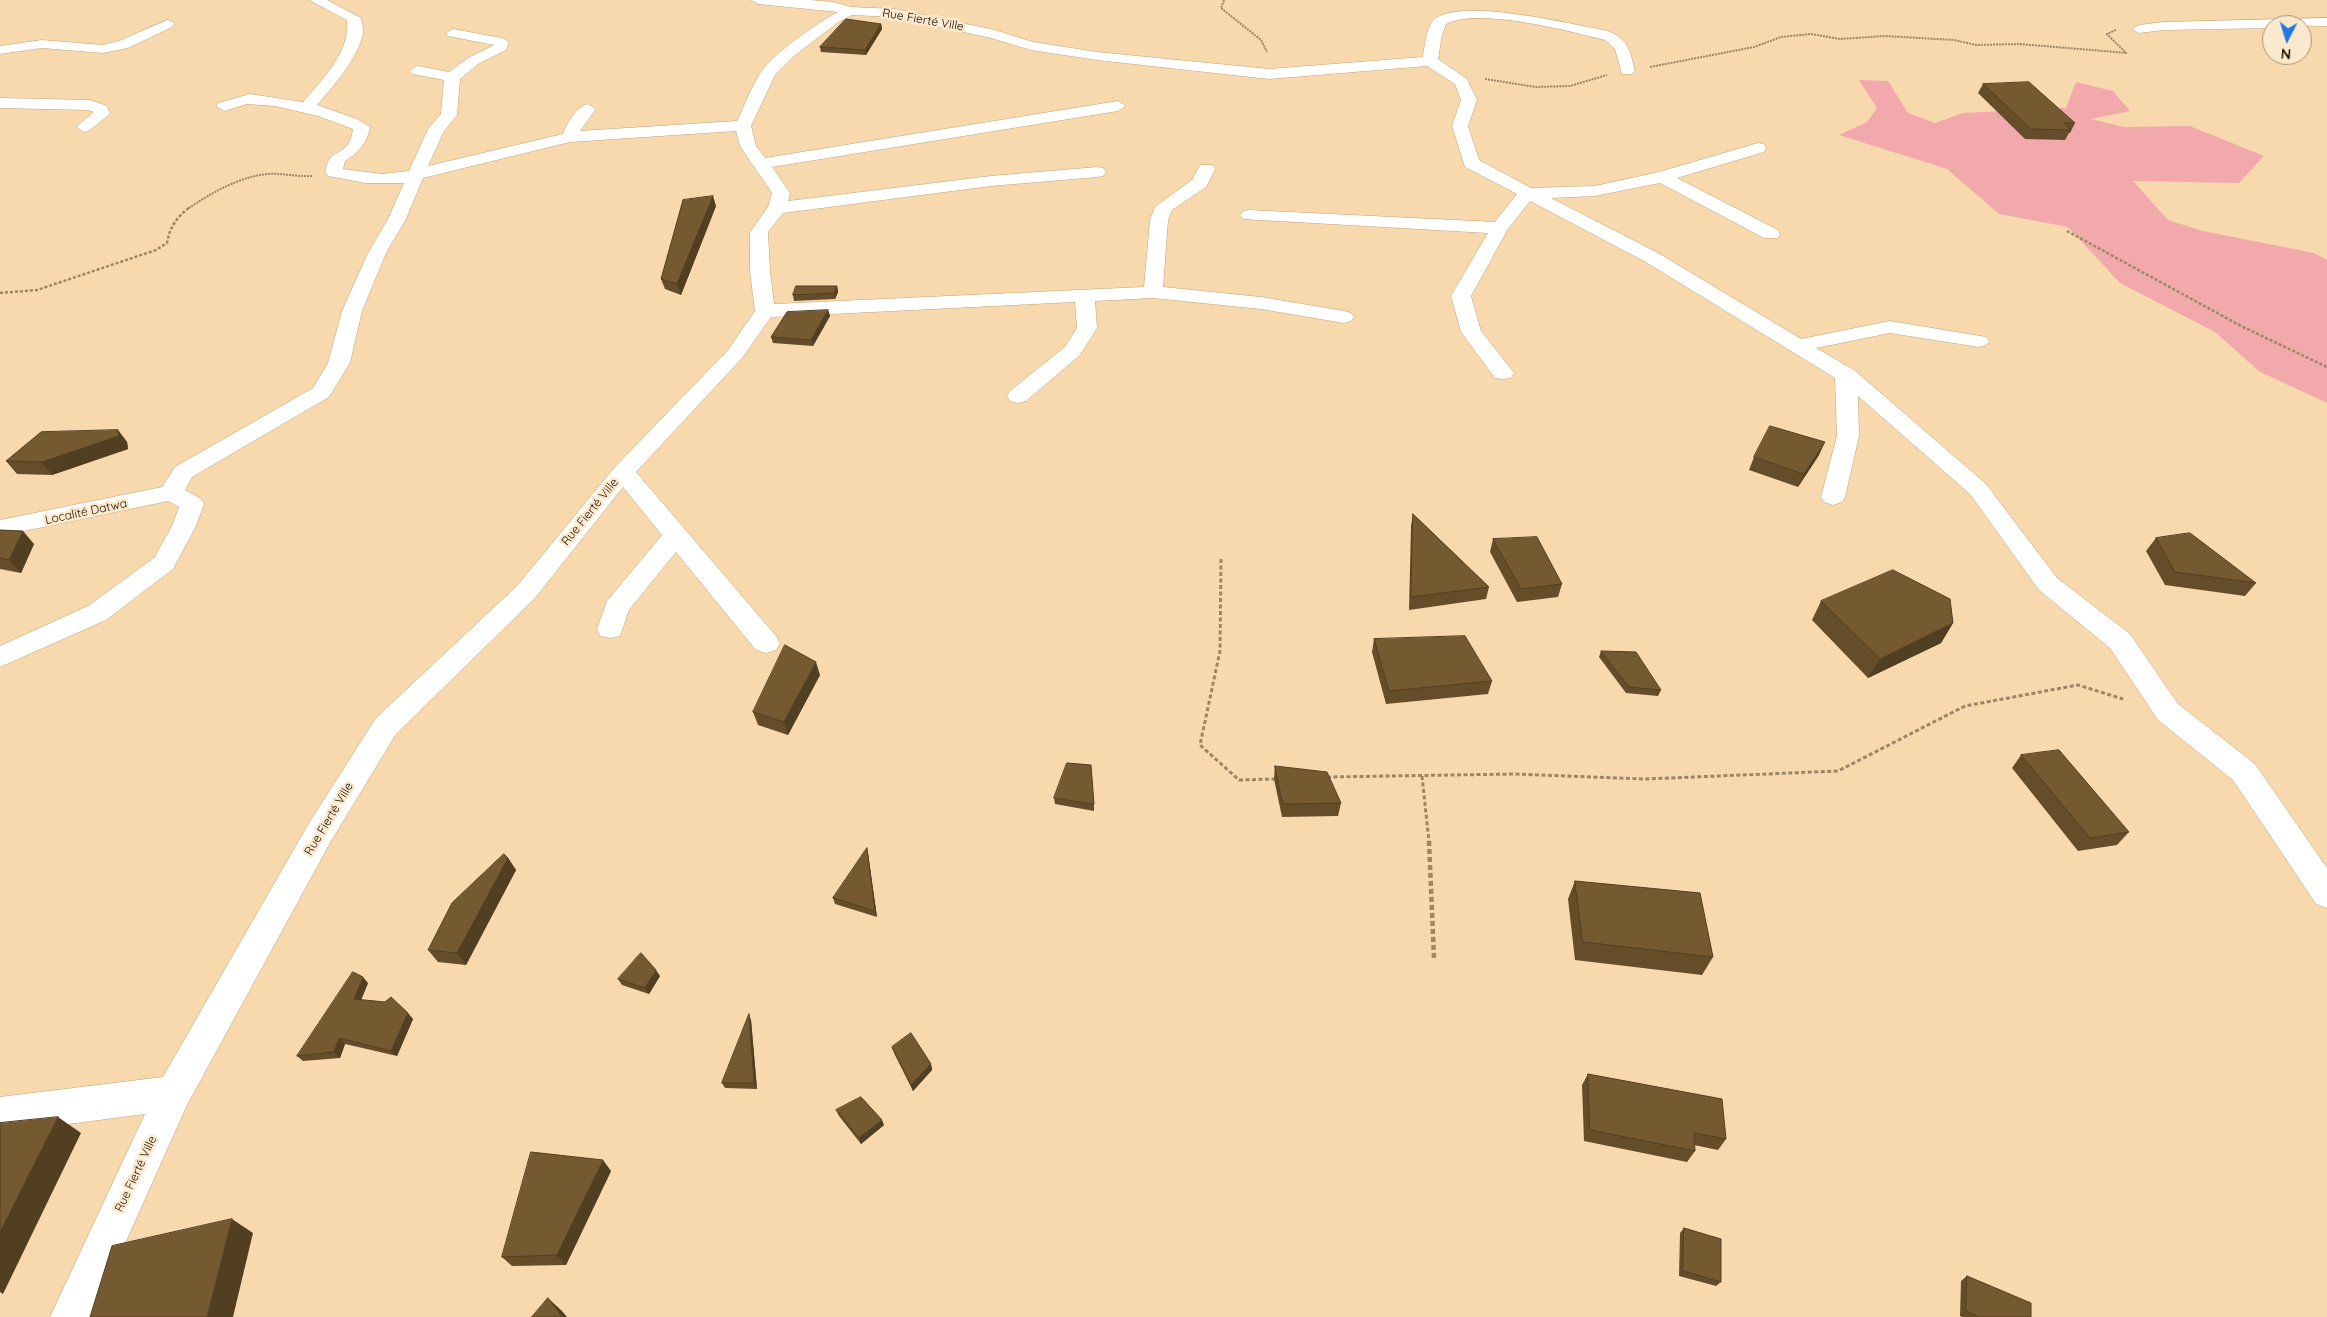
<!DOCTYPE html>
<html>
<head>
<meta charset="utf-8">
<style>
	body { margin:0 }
	#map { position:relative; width:2327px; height:1317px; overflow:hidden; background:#f8d9ad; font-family:Quicksand,sans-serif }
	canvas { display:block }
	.north { position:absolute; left:2262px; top:15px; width:50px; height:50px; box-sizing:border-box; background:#fbe9ce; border:1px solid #a1927c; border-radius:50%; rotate:185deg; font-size:14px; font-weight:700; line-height:20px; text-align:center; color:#1b1002 }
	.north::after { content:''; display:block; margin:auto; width:18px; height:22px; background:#2378e3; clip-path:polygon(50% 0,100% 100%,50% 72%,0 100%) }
</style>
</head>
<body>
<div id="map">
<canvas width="2327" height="1317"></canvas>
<div class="north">N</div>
</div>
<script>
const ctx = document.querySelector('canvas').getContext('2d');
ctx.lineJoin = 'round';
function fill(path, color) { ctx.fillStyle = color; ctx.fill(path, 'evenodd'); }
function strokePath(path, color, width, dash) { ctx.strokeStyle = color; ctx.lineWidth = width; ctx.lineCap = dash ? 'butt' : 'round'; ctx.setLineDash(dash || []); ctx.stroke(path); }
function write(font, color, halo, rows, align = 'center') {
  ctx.font = font + ' Quicksand,sans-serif'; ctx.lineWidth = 5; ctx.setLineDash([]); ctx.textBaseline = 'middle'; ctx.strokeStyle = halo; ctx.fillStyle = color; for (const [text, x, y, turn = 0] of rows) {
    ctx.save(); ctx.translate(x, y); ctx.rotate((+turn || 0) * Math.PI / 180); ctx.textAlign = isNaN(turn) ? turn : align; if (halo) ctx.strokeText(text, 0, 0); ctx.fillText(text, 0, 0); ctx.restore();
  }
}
fill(new Path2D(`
	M1859,80L1888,81L1908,113L1935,123L1963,113L2066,108L2076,82L2113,91L2130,111L2091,119L2124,127L2190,126L2264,156L2239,183L2133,181L2168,220L2203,231L2314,253L2327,260V403L2260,372L2215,332L2120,283L2068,227L1999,214L1947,169L1839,135L1867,122L1877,108Z`), '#f2a9ac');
const minor = new Path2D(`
	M309,0H327L361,18C362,23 364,29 363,33C359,57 332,88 317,105L357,119L370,127C366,145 360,151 345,161L343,169L382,174L409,171L428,129L441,114L444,80L413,74L410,71L413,68L418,66L449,72L468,58L494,45L448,36L446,33L453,29L502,38L509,42L506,50L478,64L460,79L457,115L444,131L428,166L563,134C567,123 576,107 588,104L596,109L580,131L737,121C745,105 751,87 761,72C773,54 818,22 838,12L758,4L751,0H810L833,2L851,7L895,9L995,30L1033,42L1097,52L1269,69L1423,57C1425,45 1426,26 1436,18C1461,0 1553,20 1583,26C1593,29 1608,29 1616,35C1630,44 1631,56 1635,71L1632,74H1622L1615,49L1605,40C1568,31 1479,7 1446,24L1442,35L1438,59L1467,79L1477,100L1468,126L1479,160L1531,188L1595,186L1659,172L1758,143L1764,144L1766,148L1764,152L1677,178L1778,230L1780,234L1778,238H1764L1660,183L1595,196L1551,198L1658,253L1801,339L1890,321L1986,337L1989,341L1986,345L1979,347L1890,333L1816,348L1854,370L1986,484L2057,578L2130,634L2178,704L2255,764L2327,868V908L2316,904L2233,780L2158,720L2110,648L2039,590L1970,494L1858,396L1859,436L1845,497L1842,502L1833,505L1824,502L1821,497L1837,436L1835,378L1644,261L1530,201L1508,229L1471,296L1481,331L1514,373L1511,378L1503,379L1495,378L1461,332L1451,296L1488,233L1243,219L1240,215L1243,211L1249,210L1495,222L1517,194L1465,167L1452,126L1461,100L1455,84L1427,66L1269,79L1097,60L1031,50L991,38L895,17L852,15L837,23L794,56L775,75L751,126L756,146L765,158L1118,101L1126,106L1118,111L772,167L790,193L788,201L991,176L1097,167L1103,168L1106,172L1103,176L1097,177L991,186L783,213L768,232L770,271L774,304L1144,287L1150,220L1155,207L1192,180L1200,165H1212L1215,169L1206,187L1172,210L1168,220L1163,287L1261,297L1344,311L1351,313L1354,317L1351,321L1344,323L1261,309L1153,298L1095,301L1097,328L1080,355L1026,401L1018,403L1010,401L1007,396L1010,391L1065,347L1077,328L1075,302L771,317L742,358L636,472L776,636L780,643L776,650L766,653L756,650L676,552L629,610L620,636L610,638L600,636L597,629L607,601L662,535L623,487L535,598L396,734L331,841L187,1105L92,1317H50L145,1114L0,1133V1097L163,1077L309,823L376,718L517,586L615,467L728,350L755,311L750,271V232L768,207L772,193L740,146L736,131L570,142L423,178L406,219L386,253L362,311L350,363L329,397L192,477L185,490L201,499L204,504L196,526L173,569L106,620L0,667V646L88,606L154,558L172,526L179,507L168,501L0,536V520L162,487L175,467L313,388L328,363L342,311L368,253L388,219L404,183H366L328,176L325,172C330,150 336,157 348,145C351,141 352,134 353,129L318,116L275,106L247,104L224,111L216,106L218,103L250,94L303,102C322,80 351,51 347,20Z
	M2327,18V26L2272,25V28L2164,30L2139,33L2132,29L2139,25L2164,22Z
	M167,20L172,21L174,24L172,27L128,48L103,53L42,48L0,54V46L42,40L103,45L119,41Z
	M0,98L90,100L107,106L110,114L90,130L84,132L76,127L94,112L88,110L0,108Z`);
strokePath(minor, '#c0a378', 1);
strokePath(new Path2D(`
	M1224,0L1221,8L1261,40L1267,52
	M1650,67L1754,47L1781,37L1811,34L1840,39L1885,36L1954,40L1976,45L2020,44L2126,53L2107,34L2116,30
	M1485,79L1536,87L1570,86L1607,75
	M189,208C211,193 241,176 268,174C283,173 297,177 312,176`), '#9d8666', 2, [2, 1]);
strokePath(new Path2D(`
	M2067,231L2241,326L2327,367
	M0,293L37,290L156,250L167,243C170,226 177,217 190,207`), '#9d8666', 2.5, [3, 2]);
strokePath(new Path2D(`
	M1221,559L1220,651L1200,745L1239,780L1275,779
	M1422,776L1429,842
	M1327,777L1515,774L1646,779L1838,771L1965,706L2078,685L2123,699`), '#9d8666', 3, [4, 2.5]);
strokePath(new Path2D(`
	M1429,841L1434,958`), '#9d8666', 4.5, [5, 3]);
fill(minor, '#fff');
fill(new Path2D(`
	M881,24L882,29L866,55L821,52L820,47Z
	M1983,84L2075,123L2070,133H2069L2065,140L2025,139L1978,93Z
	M716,206L681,295L665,289L661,279Z
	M837,286L838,292L835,299L794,301L793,295Z
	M828,310L830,316L813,346L773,343L771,337Z
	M118,430L127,442L128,449L52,475L17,474L6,461Z
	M1819,455L1798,487L1749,470L1754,457Z
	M1413,514L1489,587L1486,599L1409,610L1411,526Z
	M0,530L34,544L21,573L0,569Z
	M2156,538L2256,583L2245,596L2165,585L2146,551Z
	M1493,539L1562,584L1558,597L1517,602L1490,552Z
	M1821,601L1953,623L1941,643L1868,678L1812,620Z
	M1374,639L1492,681L1488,694L1386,704L1372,652Z
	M1601,651L1661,690L1658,696L1626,693L1599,657Z
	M820,675L788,735L758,725L753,712Z
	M2021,755L2129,832L2117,845L2078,851L2012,768Z
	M1275,766L1341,803L1338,816L1282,817L1274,779Z
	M1054,798L1094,804V811L1055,804Z
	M868,854L877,917L835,904L833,898Z
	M508,858L516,870L466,965L438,962L428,950Z
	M1575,881L1713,957L1702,975L1575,960L1568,899Z
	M660,976L649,994L622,985L618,979Z
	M368,983L361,1000L413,1019L397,1056L345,1044L340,1058L303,1061L297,1056Z
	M751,1020L757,1089L725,1088L722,1083Z
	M892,1047L931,1064L932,1070L913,1091L894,1053Z
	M1588,1074L1726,1139L1718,1150L1694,1145L1695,1151L1687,1162L1584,1141L1582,1085Z
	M836,1110L884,1125L861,1144L839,1116Z
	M611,1171L566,1265L512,1266L502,1257Z
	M1684,1228L1721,1282L1716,1286L1679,1276L1680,1233Z
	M1967,1276L2031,1317H1962L1960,1316L1961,1281Z`), '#654d2a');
fill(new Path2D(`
	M881,24L882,29L866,55L865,50Z
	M713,196L716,206L681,295L677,284Z
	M837,286L838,292L835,299L834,293Z
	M828,310L830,316L813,346L811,340Z
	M118,430L127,442L128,449L52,475L42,462Z
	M1825,442L1819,455L1798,487L1804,474Z
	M23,531L34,544L21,573L9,560Z
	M1953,623L1941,643L1868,678L1880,659Z
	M816,662L820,675L788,735L784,722Z
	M867,848L868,854L877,917L875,911Z
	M508,858L516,870L466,965L457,953Z
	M656,970L660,976L649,994L645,988Z
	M363,977L368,983L359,1005L354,999Z
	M408,1013L413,1019L397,1056L391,1051Z
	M749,1014L751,1020L757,1089L754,1083Z
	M339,1038L345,1044L340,1058L334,1052Z
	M931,1064L932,1070L913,1091L911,1085Z
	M58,1117L81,1133L3,1294L0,1292V1232Z
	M882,1120L884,1125L861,1144L859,1138Z
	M603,1160L611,1171L566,1265L557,1255Z
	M232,1219L253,1233L233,1317H207Z
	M548,1298L562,1311L567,1317H562Z`), '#523f22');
const building = new Path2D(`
	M846,19L881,24L865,50L820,47Z
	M2029,82L2075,123H2064L2071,130L2031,129L1983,84Z
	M713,196L677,284L661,279L683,200Z
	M796,286H837L834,293L793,295Z
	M828,310L811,340L771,337L787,312Z
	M1770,426L1825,442L1804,474L1754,457Z
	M118,430L119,436L42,462L6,461L41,432Z
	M1413,514L1489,587L1411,597Z
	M0,530L23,531L9,560L0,558Z
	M2190,533L2256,583L2175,572L2156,538Z
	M1537,537L1562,584L1521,589L1493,539Z
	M1893,570L1950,599L1953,623L1880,659L1821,601Z
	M1465,636L1492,681L1389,691L1374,639Z
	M785,645L816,662L784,722L753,712Z
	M1601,651L1636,652L1661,690L1629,687Z
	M2059,750L2129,832L2090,838L2021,755Z
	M1067,763L1091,765L1094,804L1054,798Z
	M1275,766L1327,772L1341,803L1283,804Z
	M867,848L875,911L833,898Z
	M504,854L508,858L457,953L428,950L452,903Z
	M1575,881L1700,893L1713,957L1583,942Z
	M641,953L656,970L645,988L618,979Z
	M353,972L363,977L354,999L385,1002L391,997L408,1013L391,1051L339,1038L334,1052L297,1056Z
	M749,1014L754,1083H722Z
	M911,1033L931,1064L911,1085L892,1047Z
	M1588,1074L1722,1099L1726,1139L1694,1133L1695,1151L1590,1130Z
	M861,1097L882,1120L859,1138L836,1110Z
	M58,1117L0,1232V1123Z
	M531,1152L603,1160L557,1255L502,1257Z
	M232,1219L207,1317H90L112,1246Z
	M1684,1228L1721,1239V1282L1683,1271Z
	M1967,1276L2031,1303V1317H1979L1966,1311Z
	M548,1298L562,1317H532Z`);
fill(building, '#755a31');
strokePath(building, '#523f22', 1);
write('12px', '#1b1002', '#fbe9ce', [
	["Rue Fierté Ville",923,20,10],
	["Localité Datwa",86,512,-12],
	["Rue Fierté Ville",590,512,-51],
	["Rue Fierté Ville",329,819,-59],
	["Rue Fierté Ville",136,1174,-65]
]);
</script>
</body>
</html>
